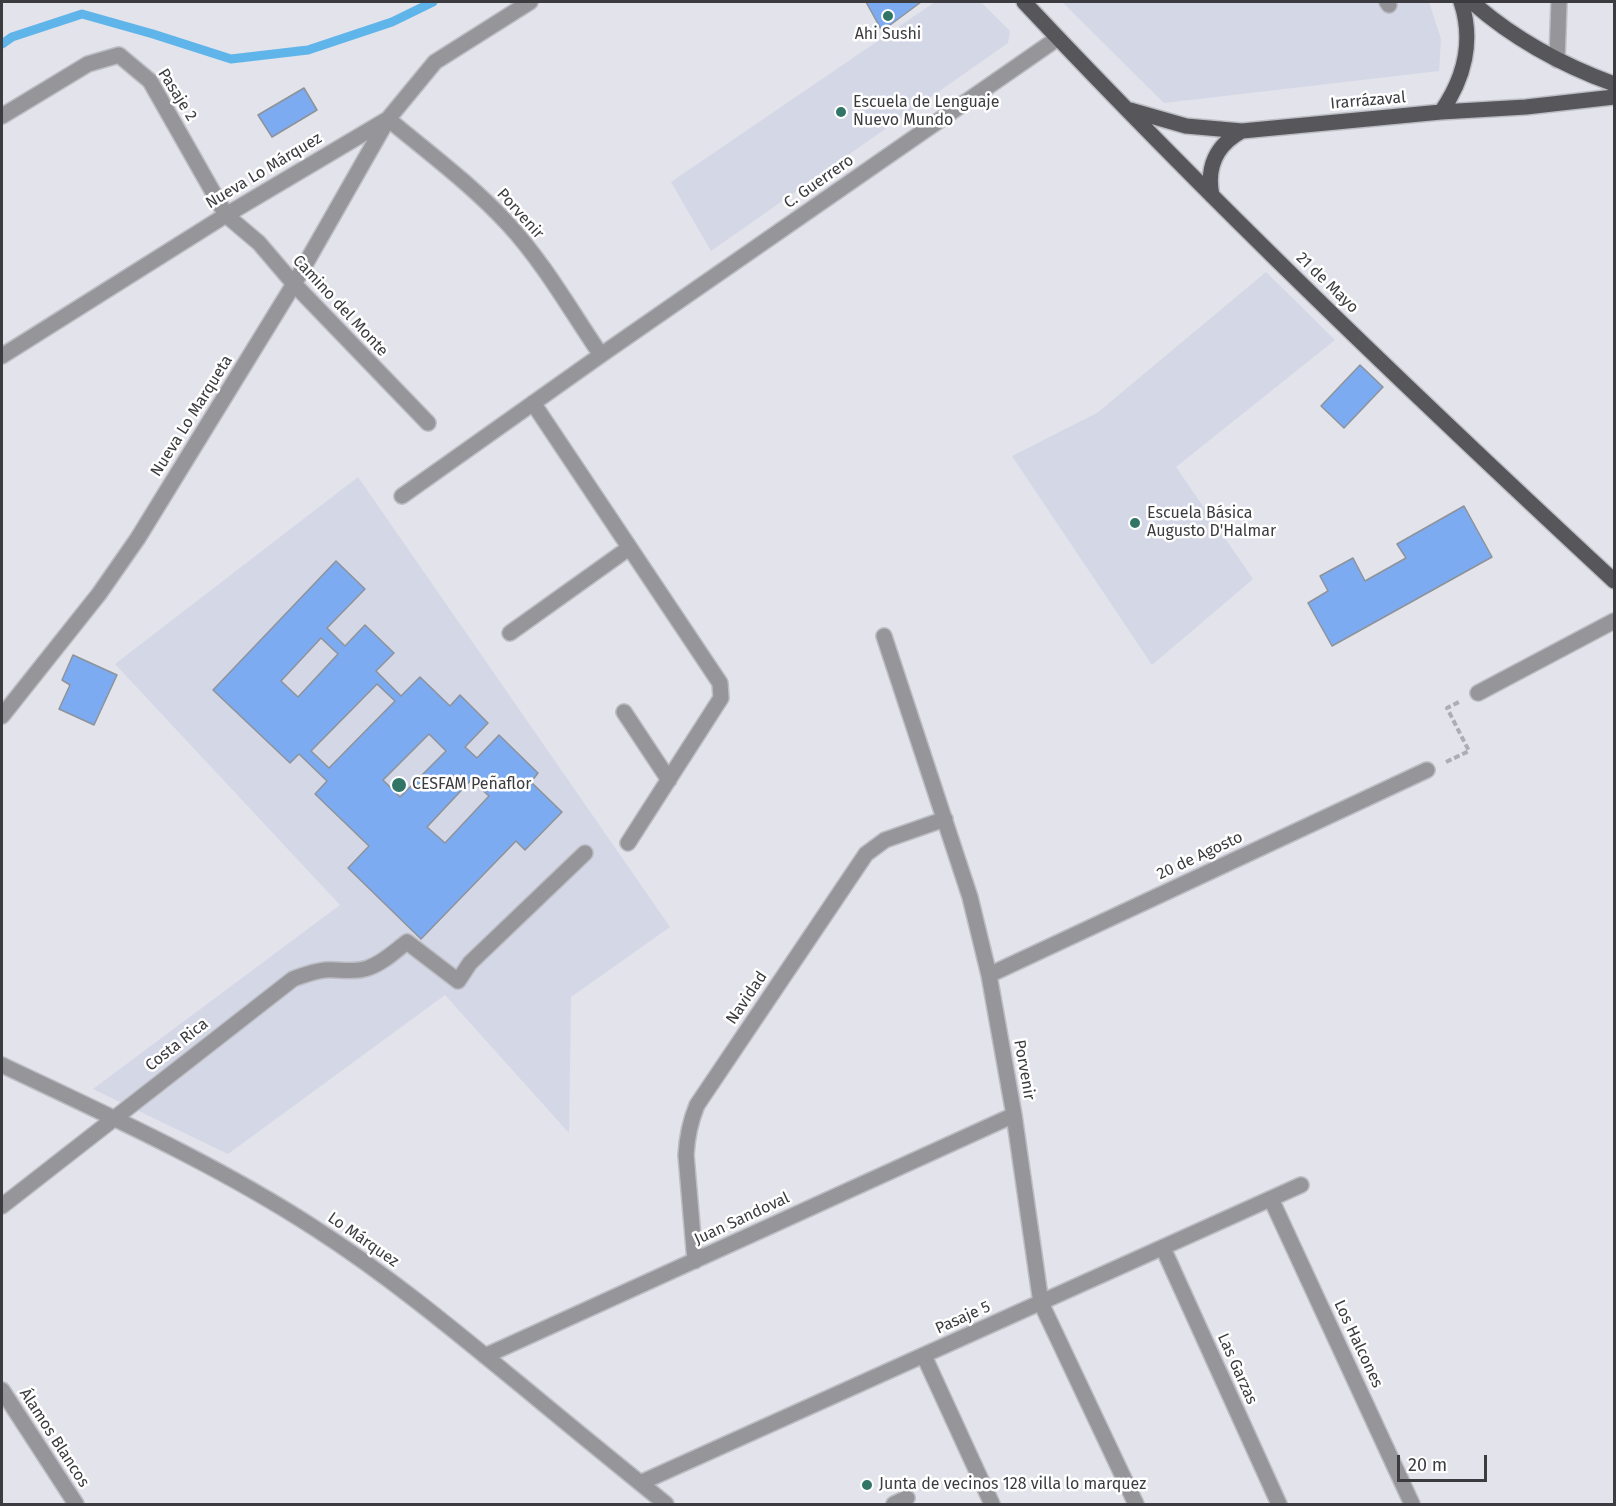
<!DOCTYPE html>
<html>
<head>
<meta charset="utf-8">
<style>
	body { margin:0 }
	#map { position:relative; width:1616px; height:1506px; overflow:hidden; background:#e2e3eb; font-family:"Fira Sans",sans-serif }
	canvas { display:block }
	.frame { position:absolute; inset:0; border:3px solid #3c3c40; pointer-events:none }
	.scale { position:absolute; left:1397px; top:1455px; width:90px; height:27px; box-sizing:border-box; border:3px solid #3c3c40; border-top:0; padding-left:8px; font-size:18px; line-height:21px; white-space:nowrap; color:#3c3c40; -webkit-text-stroke:4px #fff; paint-order:stroke }
</style>
</head>
<body>
<div id="map">
<canvas width="1616" height="1506"></canvas>
<div class="frame"></div>
<div class="scale">20 m</div>
</div>
<script>
const ctx = document.querySelector('canvas').getContext('2d');
ctx.lineJoin = 'round';
function fill(path, color) { ctx.fillStyle = color; ctx.fill(path, 'evenodd'); }
function strokePath(path, color, width, dash) { ctx.strokeStyle = color; ctx.lineWidth = width; ctx.lineCap = dash ? 'butt' : 'round'; ctx.setLineDash(dash || []); ctx.stroke(path); }
function write(font, color, halo, rows, align = 'center') {
  ctx.font = font + ' "Fira Sans",sans-serif'; ctx.lineWidth = 5; ctx.setLineDash([]); ctx.textBaseline = 'middle'; ctx.strokeStyle = halo; ctx.fillStyle = color; for (const [text, x, y, turn = 0] of rows) {
    ctx.save(); ctx.translate(x, y); ctx.rotate((+turn || 0) * Math.PI / 180); ctx.textAlign = isNaN(turn) ? turn : align; if (halo) ctx.strokeText(text, 0, 0); ctx.fillText(text, 0, 0); ctx.restore();
  }
}
fill(new Path2D(`
	M935,2H981L1010,31L1008,43L711,251L671,182Z
	M1062,2H1429L1441,39L1439,71L1164,103Z
	M1266,272L1335,340L1176,467L1253,579L1152,665L1012,456L1097,413Z
	M358,477L670,927L571,997L569,1133L445,995L228,1154L93,1089L340,905L115,664Z`), '#d4d7e6');
strokePath(new Path2D(`
	M2,44L12,37L82,14L153,34L231,59L308,50L392,22L433,2`), '#5fb5ea', 9);
const building = new Path2D(`
	M866,2H921L882,31Z
	M304,88L317,110L272,137L258,115Z
	M1360,365L1383,387L1344,428L1321,406Z
	M1464,506L1492,557L1332,646L1308,603L1328,591L1320,576L1353,558L1365,581L1406,558L1397,544Z
	M336,561L365,589L327,628L345,646L365,625L394,653L376,671L401,696L420,677L450,706L460,695L488,723L465,747L477,758L499,735L538,773L531,782L562,812L525,850L516,841L421,939L348,868L369,846L315,794L327,781L299,754L290,763L213,690ZM321,638L338,654L298,697L281,681ZM377,684L395,701L329,768L311,751ZM429,734L446,751L400,797L383,780ZM471,780L489,796L445,843L427,827Z
	M73,655L117,675L94,725L59,709L70,685L62,680Z`);
fill(building, '#7dabf1');
strokePath(building, '#8e9299', 1.5);
const minor = new Path2D(`
	M1387,2L1389,5
	M1557,60L1559,2
	M2,116L88,64L119,55L150,81L226,215L259,243L294,284L428,423
	M388,119C429,153 472,185 508,224C544,263 571,311 601,355
	M2,356L226,215L388,119L435,62L530,2
	M533,403L720,683L721,698L628,843
	M402,496L601,355L1058,38
	M510,633L629,548
	M884,636L970,897L989,975L1014,1115L1041,1303L1136,1504
	M1478,693L1614,621
	M624,712L669,780
	M2,716L99,594L138,538L294,284L388,119
	M989,975L1427,770
	M2,1065C109,1116 216,1164 316,1229C389,1276 455,1331 522,1386C570,1426 618,1465 666,1504
	M1271,1199L1412,1504
	M2,1206L293,979C304,975 314,971 325,970C340,969 354,973 368,968C383,963 395,951 407,942L458,981L470,963L585,853
	M1163,1248L1279,1504
	M695,1261L686,1155C687,1137 690,1122 697,1105L866,854L885,840L945,819
	M485,1356L1014,1115
	M924,1356L992,1504
	M2,1390L76,1504
	M640,1483L1301,1185
	M894,1504L907,1498`);
const major = new Path2D(`
	M1024,2C1213,203 1412,393 1614,581
	M1472,2C1514,39 1562,65 1614,84
	M1130,110L1186,126L1242,131L1441,112L1526,107L1614,97
	M1441,112C1464,79 1474,41 1461,2
	M1212,196C1206,167 1216,145 1242,131`);
strokePath(minor, '#bdbec5', 18);
strokePath(major, '#bdbec5', 18);
strokePath(new Path2D(`
	M1446,762L1469,751L1447,708L1459,702`), '#adaeb4', 4, [6, 3]);
strokePath(minor, '#969599', 15);
strokePath(major, '#57565b', 15);
for (const [x, y, r, color] of [
	[888,16,6,"#317567"],
	[841,112,6,"#317567"],
	[1135,523,6,"#317567"],
	[399,785,8,"#317567"],
	[867,1485,6,"#317567"]
]) { const dot = new Path2D(); dot.arc(x, y, r, 0, 2 * Math.PI); ctx.fillStyle = color; ctx.fill(dot); strokePath(dot, '#fff', 2); }
write('16px', '#3c3c40', '#fff', [
	["Ahi Sushi",888,35,"center"],
	["Escuela de Lenguaje",853,103],
	["Nuevo Mundo",853,121],
	["Escuela Básica",1147,514],
	["Augusto D'Halmar",1147,532],
	["CESFAM Peñaflor",412,785],
	["Junta de vecinos 128 villa lo marquez",879,1485]
], 'left');
write('16px', '#3c3c40', '#fff', [
	["Pasaje 2",177,95,58],
	["Irarrázaval",1368,101,-5],
	["Nueva Lo Márquez",264,171,-31],
	["C. Guerrero",819,182,-35],
	["Porvenir",520,214,48],
	["21 de Mayo",1327,283,44],
	["Camino del Monte",340,306,47],
	["Nueva Lo Marqueta",192,416,-58],
	["20 de Agosto",1200,856,-25],
	["Navidad",747,998,-56],
	["Costa Rica",177,1045,-38],
	["Porvenir",1024,1070,80],
	["Juan Sandoval",742,1219,-25],
	["Lo Márquez",363,1240,35],
	["Pasaje 5",963,1318,-24],
	["Los Halcones",1358,1344,65],
	["Las Garzas",1237,1369,66],
	["Álamos Blancos",54,1438,57]
]);
</script>
</body>
</html>
